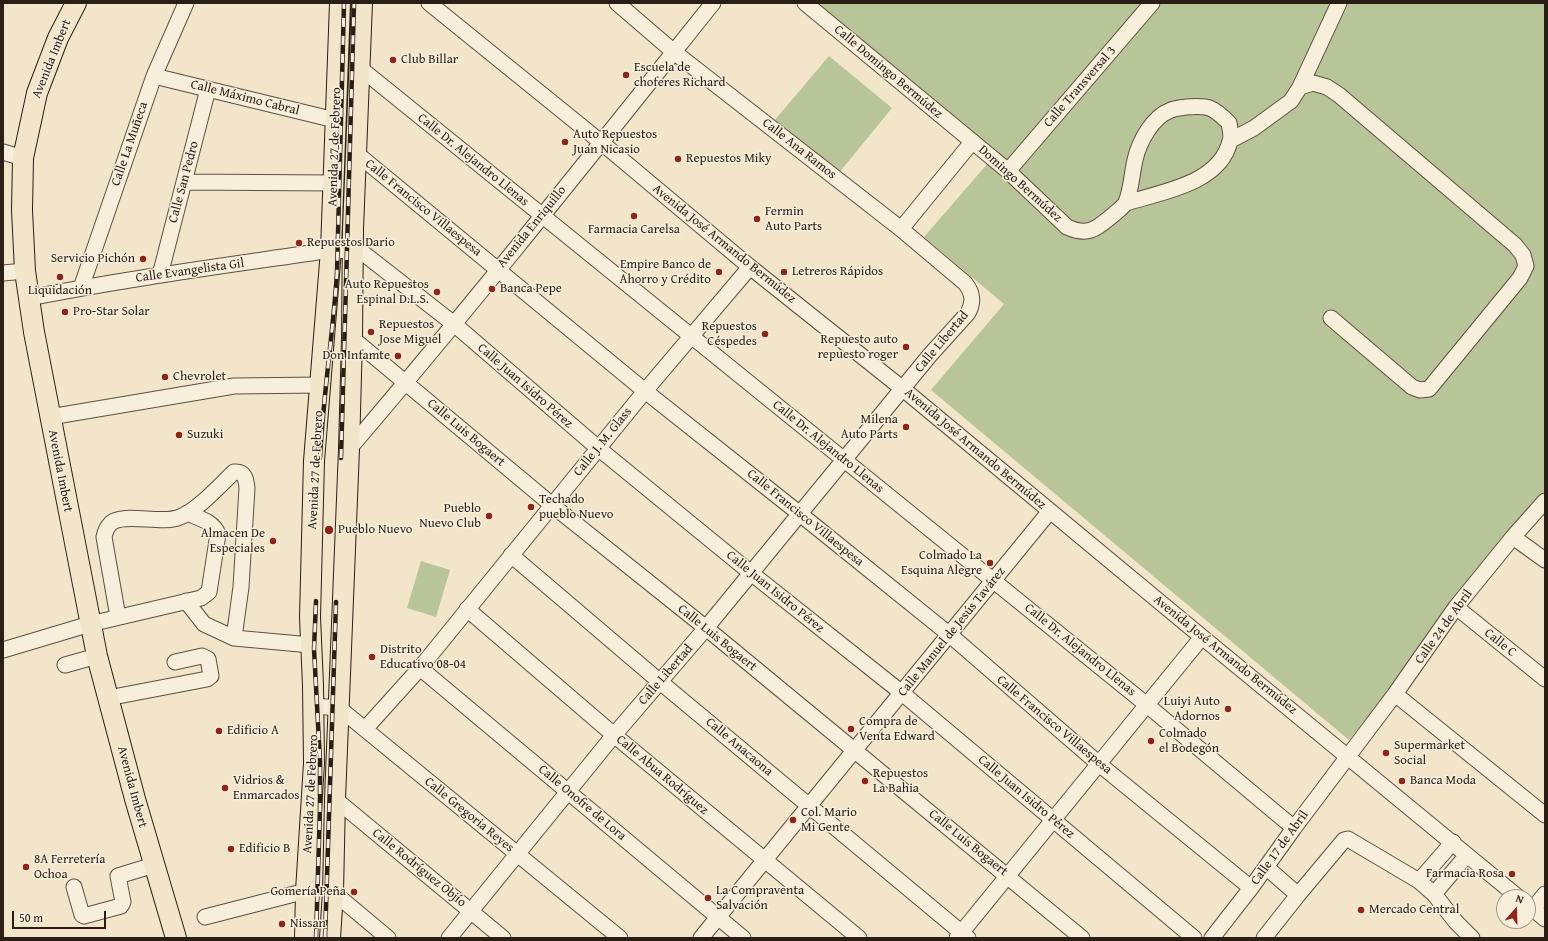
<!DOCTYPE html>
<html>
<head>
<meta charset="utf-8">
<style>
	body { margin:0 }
	#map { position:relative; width:1548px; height:941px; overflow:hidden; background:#f2e5c9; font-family:"Gentium Book Plus",serif }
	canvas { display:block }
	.frame { position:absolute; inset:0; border:4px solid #2b1e16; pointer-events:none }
	.north { position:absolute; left:1496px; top:889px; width:40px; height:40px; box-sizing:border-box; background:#f7eedc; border:1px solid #a59b8d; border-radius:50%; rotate:20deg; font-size:11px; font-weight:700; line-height:16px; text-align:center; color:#2b1e16 }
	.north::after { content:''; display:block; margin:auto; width:14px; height:18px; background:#8f2418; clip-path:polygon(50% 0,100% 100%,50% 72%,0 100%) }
	.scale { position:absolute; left:12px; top:911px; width:94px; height:18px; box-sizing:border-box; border:2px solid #2b1e16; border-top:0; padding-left:5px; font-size:12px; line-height:14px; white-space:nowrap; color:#2b1e16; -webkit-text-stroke:3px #f7eedc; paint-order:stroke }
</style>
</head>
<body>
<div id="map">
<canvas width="1548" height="941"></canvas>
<div class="frame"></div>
<div class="north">N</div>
<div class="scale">50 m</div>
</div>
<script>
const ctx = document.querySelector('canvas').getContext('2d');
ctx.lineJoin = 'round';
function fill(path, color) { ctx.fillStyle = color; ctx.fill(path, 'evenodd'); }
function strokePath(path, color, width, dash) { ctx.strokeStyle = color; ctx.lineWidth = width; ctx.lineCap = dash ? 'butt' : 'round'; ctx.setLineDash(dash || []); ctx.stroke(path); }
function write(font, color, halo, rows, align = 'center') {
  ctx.font = font + ' "Gentium Book Plus",serif'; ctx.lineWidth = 3; ctx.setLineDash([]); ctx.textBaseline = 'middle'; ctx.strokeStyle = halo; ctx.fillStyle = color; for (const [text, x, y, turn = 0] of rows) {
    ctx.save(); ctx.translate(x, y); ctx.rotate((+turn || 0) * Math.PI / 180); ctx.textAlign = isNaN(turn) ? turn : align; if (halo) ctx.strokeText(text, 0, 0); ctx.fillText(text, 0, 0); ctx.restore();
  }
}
fill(new Path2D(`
	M815,3H1545V496L1349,740L931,390L1004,304L924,237L995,155Z
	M829,56L892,108L838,174L774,121Z
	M421,561L450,570L436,617L407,608Z`), '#b8c599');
const minor = new Path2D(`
	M429,3L602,143L750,267L903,389L1202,637L1518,897
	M805,3L1008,171L1067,227C1089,237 1097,228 1113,215C1117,211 1124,207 1126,202C1131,191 1132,173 1135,160C1139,142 1152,117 1171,110C1176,108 1181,108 1186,107C1209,105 1213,107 1229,123C1230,129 1232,136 1230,141C1220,184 1161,192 1126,203
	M360,68L1147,705L1294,828
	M154,76L335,120
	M1300,87L1339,3
	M1231,140L1254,128L1291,101L1300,87L1313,83L1327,87L1339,95L1515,245L1523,255L1526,266L1520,278L1429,389L1420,390L1412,387L1331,318
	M3,152L23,158
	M356,153L645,391L800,514L950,635L1099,764L1251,888
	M1008,171L1152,3
	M184,182L333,183
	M901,229L972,142
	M3,273L25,271
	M160,275L208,89
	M81,288L154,76L186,3
	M29,298C129,278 230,265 331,250L353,251L363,253L454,324L598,448L751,573L902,693L1194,938
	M352,338L552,505L706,628L1082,938
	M50,417L234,386L321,385
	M349,449C474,303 593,153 713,3
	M1513,537L1545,560
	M511,555L659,681L968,938
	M1456,607L1545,679
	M467,609L614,735L859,938
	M118,617L104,537C105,532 107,527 111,523C124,512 163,525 180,517C198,510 220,485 234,472C245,471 246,479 247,488L241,587L234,638L204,624L186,601
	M234,638L311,645
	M3,650L90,624L201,598L209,592L218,534C213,521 198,518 187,513
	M65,665L97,656
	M420,668L743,938
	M1395,694L1545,815
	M108,698L207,679L211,676L208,659L202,656L175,662
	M314,706L339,708L620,938
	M365,729L420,668L645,391L750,267
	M335,799L503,938
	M1266,867L1298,895
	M1419,881L1453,842
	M74,887L82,915L84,916L121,906L123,902L118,876L154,865
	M333,892L388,938
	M1434,894L1467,855
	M1528,905L1545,919
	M1533,909L1545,894
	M205,917L306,891
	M449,938L614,735L706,628L930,355L968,313C974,302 973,293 965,283L901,229L674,52L617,3
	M701,938L1050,511
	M957,938L1202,637
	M1212,938L1251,888L1294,828L1395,694L1456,607L1513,537L1545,501
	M1264,938L1298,895L1344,840L1348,839L1419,881L1434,894L1456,922L1472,938`);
const major = new Path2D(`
	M76,3L58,38L37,93L23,158L22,210L25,271L34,332L97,656L135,799L176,938
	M305,938L306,891L314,763L313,685L310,617L314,461L331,250L340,3
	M330,938L333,892L335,799L349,449L352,338L353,229L362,3`);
strokePath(minor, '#5d5043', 17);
strokePath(major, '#2b1e16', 22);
strokePath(minor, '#f7eedc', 15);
strokePath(major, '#f2e5c9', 20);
const rail = new Path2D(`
	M320,458C323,396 333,335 337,273L344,3
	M341,458L354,3
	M316,938L320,808V761L314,649L316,601
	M325,938L336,602`);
strokePath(rail, '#2b1e16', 4.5);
strokePath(rail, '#f7eedc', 3, [9]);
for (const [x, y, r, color] of [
	[393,60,4,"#8f2418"],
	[626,75,4,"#8f2418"],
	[565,142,4,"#8f2418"],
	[678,159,4,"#8f2418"],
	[634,216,4,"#8f2418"],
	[757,219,4,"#8f2418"],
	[299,243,4,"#8f2418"],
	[143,259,4,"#8f2418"],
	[719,272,4,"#8f2418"],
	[784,272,4,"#8f2418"],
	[60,277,4,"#8f2418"],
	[492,289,4,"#8f2418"],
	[437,292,4,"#8f2418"],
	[65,312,4,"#8f2418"],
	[371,332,4,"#8f2418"],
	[765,334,4,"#8f2418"],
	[906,347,4,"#8f2418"],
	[398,356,4,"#8f2418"],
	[165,377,4,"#8f2418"],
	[906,427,4,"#8f2418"],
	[179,435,4,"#8f2418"],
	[531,507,4,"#8f2418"],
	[489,516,4,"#8f2418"],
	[329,530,5,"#8f2418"],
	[273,541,4,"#8f2418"],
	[990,563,4,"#8f2418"],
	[372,657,4,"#8f2418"],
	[1228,709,4,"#8f2418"],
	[851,729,4,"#8f2418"],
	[219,731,4,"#8f2418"],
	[1151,741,4,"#8f2418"],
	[1386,753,4,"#8f2418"],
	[865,781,4,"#8f2418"],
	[1402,781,4,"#8f2418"],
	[225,788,4,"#8f2418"],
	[793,820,4,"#8f2418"],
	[231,849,4,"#8f2418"],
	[26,867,4,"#8f2418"],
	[1512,874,4,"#8f2418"],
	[354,892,4,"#8f2418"],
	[708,898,4,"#8f2418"],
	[1361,910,4,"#8f2418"],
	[282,924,4,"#8f2418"]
]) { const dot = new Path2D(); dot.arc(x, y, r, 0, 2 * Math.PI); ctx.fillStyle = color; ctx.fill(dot); strokePath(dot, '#f7eedc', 1.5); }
write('13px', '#2b1e16', '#f7eedc', [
	["Avenida Imbert",52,59,-68],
	["Calle Domingo Bermúdez",888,72,40],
	["Calle Transversal 3",1080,87,-49],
	["Calle Máximo Cabral",245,98,14],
	["Calle La Muñeca",130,144,-71],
	["Avenida 27 de Febrero",335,147,-88],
	["Calle Ana Ramos",799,149,38],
	["Calle Dr. Alejandro Llenas",473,160,39],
	["Calle San Pedro",184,182,-75],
	["Domingo Bermúdez",1020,184,42],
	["Calle Francisco Villaespesa",423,208,39],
	["Avenida Enriquillo",532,227,-51],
	["Avenida José Armando Bermúdez",724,244,39],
	["Calle Evangelista Gil",190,271,-8],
	["Calle Libertad",942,342,-50],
	["Calle Juan Isidro Pérez",525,386,41],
	["Calle Luis Bogaert",466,433,40],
	["Calle J. M. Glass",603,442,-51],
	["Calle Dr. Alejandro Llenas",828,447,39],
	["Avenida José Armando Bermúdez",975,449,40],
	["Avenida 27 de Febrero",316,470,-87],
	["Avenida Imbert",60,471,79],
	["Calle Francisco Villaespesa",805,518,39],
	["Calle Juan Isidro Pérez",775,592,39],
	["Calle 24 de Abril",1444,627,-54],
	["Calle Manuel de Jesús Tavárez",952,632,-51],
	["Calle Luis Bogaert",717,638,39],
	["Calle C",1500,643,39],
	["Calle Dr. Alejandro Llenas",1080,650,39],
	["Avenida José Armando Bermúdez",1225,655,39],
	["Calle Libertad",666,675,-49],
	["Calle Francisco Villaespesa",1054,725,40],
	["Calle Anacaona",739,747,40],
	["Calle Abua Rodríguez",662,775,40],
	["Avenida Imbert",132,787,75],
	["Avenida 27 de Febrero",311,794,-87],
	["Calle Juan Isidro Pérez",1026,797,40],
	["Calle Onofre de Lora",582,803,40],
	["Calle Gregoria Reyes",469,815,39],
	["Calle Luis Bogaert",968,843,39],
	["Calle 17 de Abril",1280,848,-54],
	["Calle Rodríguez Objío",419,868,39]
]);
write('13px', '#2b1e16', '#f7eedc', [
	["Club Billar",401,60],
	["Escuela de",634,68],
	["choferes Richard",634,83],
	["Auto Repuestos",573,135],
	["Juan Nicasio",573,150],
	["Repuestos Miky",686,159],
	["Fermin",765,212],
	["Auto Parts",765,227],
	["Farmacia Carelsa",634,230,"center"],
	["Repuestos Dario",307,243],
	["Servicio Pichón",135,259,"right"],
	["Empire Banco de",711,265,"right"],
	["Ahorro y Crédito",711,280,"right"],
	["Letreros Rápidos",792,272],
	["Auto Repuestos",429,285,"right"],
	["Espinal D.L.S.",429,300,"right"],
	["Banca Pepe",500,289],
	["Liquidación",60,291,"center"],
	["Pro-Star Solar",73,312],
	["Repuestos",379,325],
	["Jose Miguel",379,340],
	["Repuestos",757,327,"right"],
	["Céspedes",757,342,"right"],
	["Repuesto auto",898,340,"right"],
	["repuesto roger",898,355,"right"],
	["Don Infamte",390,356,"right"],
	["Chevrolet",173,377],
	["Milena",898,420,"right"],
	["Auto Parts",898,435,"right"],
	["Suzuki",187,435],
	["Techado",539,500],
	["pueblo Nuevo",539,515],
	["Pueblo",481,509,"right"],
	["Nuevo Club",481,524,"right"],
	["Pueblo Nuevo",338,530],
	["Almacen De",265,534,"right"],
	["Especiales",265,549,"right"],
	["Colmado La",982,556,"right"],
	["Esquina Alegre",982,571,"right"],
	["Distrito",380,650],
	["Educativo 08-04",380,665],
	["Luiyi Auto",1220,702,"right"],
	["Adornos",1220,717,"right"],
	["Compra de",859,722],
	["Venta Edward",859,737],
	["Edificio A",227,731],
	["Colmado",1159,734],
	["el Bodegón",1159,749],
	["Supermarket",1394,746],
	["Social",1394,761],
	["Repuestos",873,774],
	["La Bahia",873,789],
	["Vidrios &",233,781],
	["Enmarcados",233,796],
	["Banca Moda",1410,781],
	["Col. Mario",801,813],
	["Mi Gente",801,828],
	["Edificio B",239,849],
	["8A Ferretería",34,860],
	["Ochoa",34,875],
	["Farmacia Rosa",1504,874,"right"],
	["La Compraventa",716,891],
	["Salvación",716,906],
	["Gomería Peña",346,892,"right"],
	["Mercado Central",1369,910],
	["Nissan",290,924]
], 'left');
</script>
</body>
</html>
